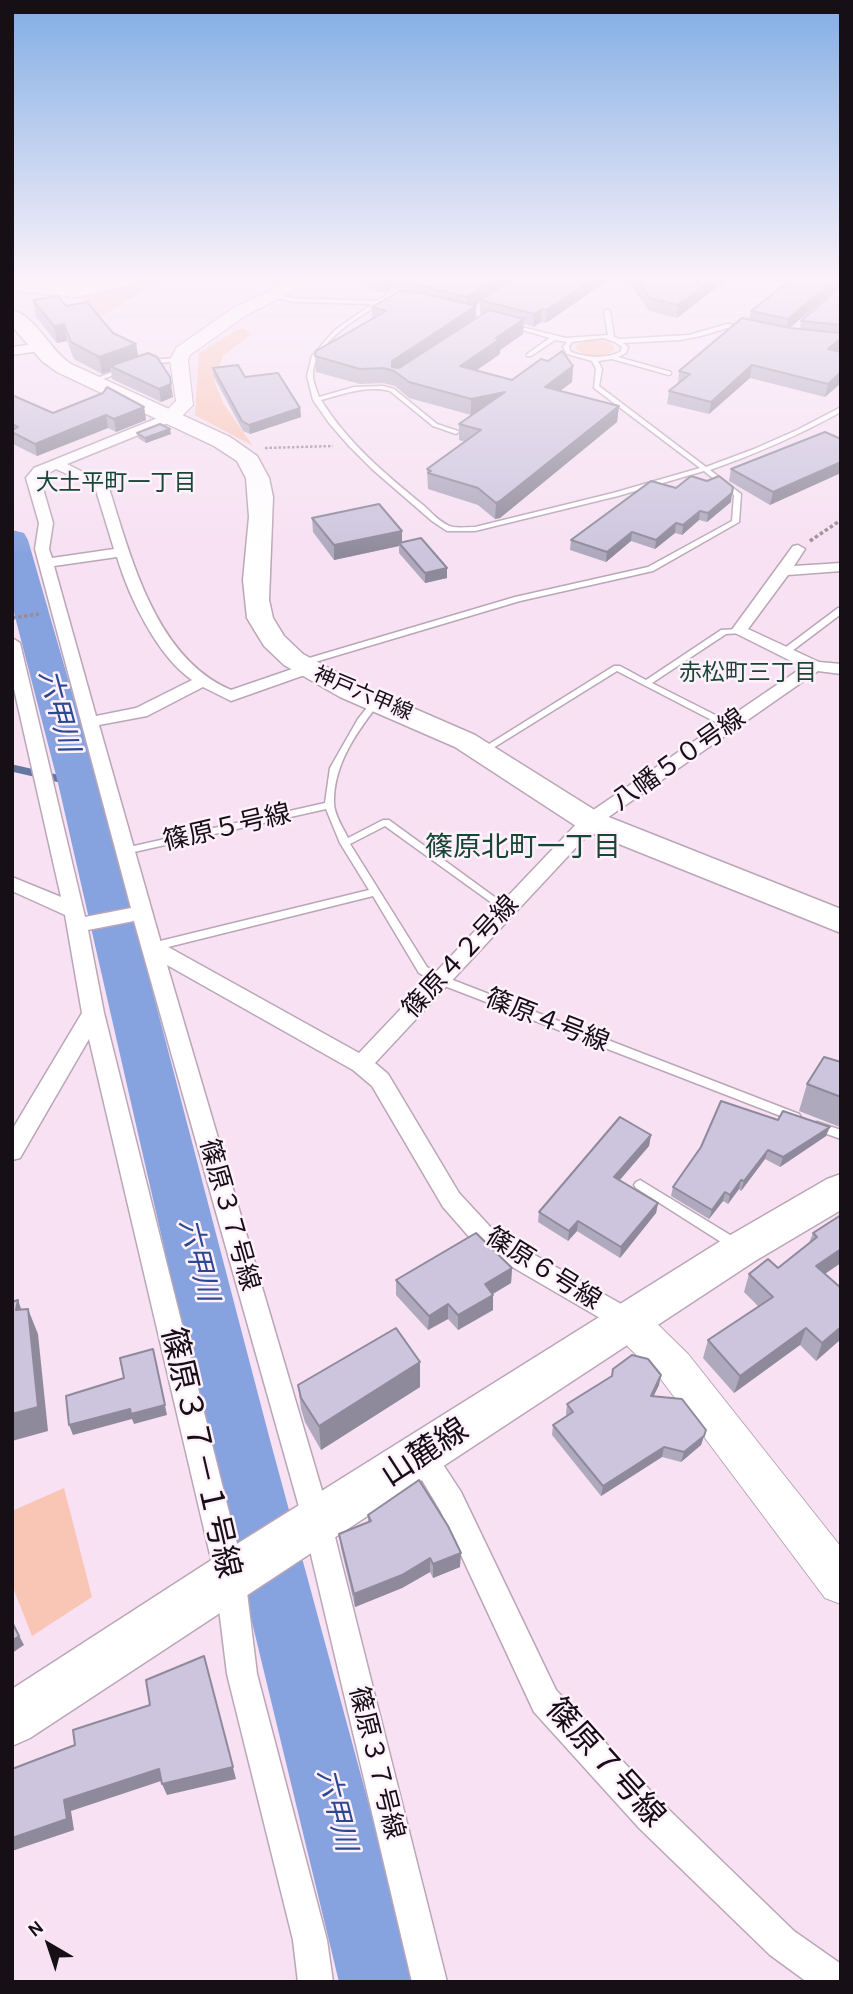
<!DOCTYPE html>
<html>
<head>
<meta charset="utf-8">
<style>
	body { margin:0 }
	#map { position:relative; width:853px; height:1994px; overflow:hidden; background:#f7e1f3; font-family:Karla,sans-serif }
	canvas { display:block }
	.frame { position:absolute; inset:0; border:14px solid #160f15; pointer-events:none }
	.north { position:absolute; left:14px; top:1910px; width:70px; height:70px; -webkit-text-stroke:5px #fff1fc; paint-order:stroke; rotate:321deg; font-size:19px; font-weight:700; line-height:28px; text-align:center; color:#160f15 }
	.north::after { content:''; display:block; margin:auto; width:24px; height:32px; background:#160f15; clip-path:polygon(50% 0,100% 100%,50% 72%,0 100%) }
</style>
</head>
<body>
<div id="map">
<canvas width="853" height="1994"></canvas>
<div class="frame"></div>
<div class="north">N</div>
</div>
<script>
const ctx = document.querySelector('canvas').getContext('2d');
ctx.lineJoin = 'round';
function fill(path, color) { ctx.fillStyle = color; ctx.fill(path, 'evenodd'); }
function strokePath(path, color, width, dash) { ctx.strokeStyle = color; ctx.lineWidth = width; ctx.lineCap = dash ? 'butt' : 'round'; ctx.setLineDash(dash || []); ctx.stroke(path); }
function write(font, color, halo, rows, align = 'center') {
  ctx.font = font + ' Karla,"Noto Sans JP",sans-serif'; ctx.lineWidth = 5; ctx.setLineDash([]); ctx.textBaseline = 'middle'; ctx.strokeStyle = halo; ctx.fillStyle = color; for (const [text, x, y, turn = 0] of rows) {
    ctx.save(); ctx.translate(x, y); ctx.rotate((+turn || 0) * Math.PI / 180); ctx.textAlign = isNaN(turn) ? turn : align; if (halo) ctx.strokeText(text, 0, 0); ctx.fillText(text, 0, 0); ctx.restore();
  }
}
fill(new Path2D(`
	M150,277H167L98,318L79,296L104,292Z
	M244,329L252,334L223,356L214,380L223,403L253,446L195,415L199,353L237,330Z
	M598,340L612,344L615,350C603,358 584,359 575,347L582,341Z
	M64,1488L92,1597L32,1636L12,1585V1511Z`), '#f9c5b4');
strokePath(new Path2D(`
	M12,768L78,783`), '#6476a2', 7);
fill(new Path2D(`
	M12,530L24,533L28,540L98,783L270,1440L417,1982H339L208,1440L58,783L12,605Z`), '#86a2df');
const lane = new Path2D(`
	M418,277H425C395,299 312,332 313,376C313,382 317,391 319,397L354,387L383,386L394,389L437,424L458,431L459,432L456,434L433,426L390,391C366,385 344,394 321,400C347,442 385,474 423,505C431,512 442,525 453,527C460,528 468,527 475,527L613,493L700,468L594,388L596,369L592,361L567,354L563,347L567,342L555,340L531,356H527V354L550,338L509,326V324L566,338L608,335L604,311L607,309L610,311L614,337L619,339L689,335L727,324L749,326V328L747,329L727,328L701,336L680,340L623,343L628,347L626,353L618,357L671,372V374L669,375L612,359L598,361L602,369L599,386L706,467L754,449L797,430L841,407V412C799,435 756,454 710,470L741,494L739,522L653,571L520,601L305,665H299V661L515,597L648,567L732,521L734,495L704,471L618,496L475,531H447L432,521L372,469L349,446L329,423L313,400L307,376L312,356L335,330L372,304L294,302L267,296L270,294L294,298L377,301ZM603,338L615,342L622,347L620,352C604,359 588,358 571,352L569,347L572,342Z
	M179,358L182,360L181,361L147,364L144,362L147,360Z
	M122,368L124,369V371L95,382L90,381Z
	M838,608H841V614L788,654H782V650Z
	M739,629L743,631L742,633L726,634L652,683L731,723V727H725L617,671L485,753H479L478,751L614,666H620L646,680L721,630Z
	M377,698L381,701C358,730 333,764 334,803C334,814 343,828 348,838L383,820H389L511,909L506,912L503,911L385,826L350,844L427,967L445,977L799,1114L801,1117L799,1120H791L437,983L419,973L373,896L152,951L148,949L147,947L148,945L152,943L369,890L340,843L326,809L125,854L120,851L125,848L325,803L330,768L358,719L374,699Z
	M817,1122L841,1130V1139L813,1129L811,1126L813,1123Z
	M640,1180L740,1241L742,1245L740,1249L736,1250L732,1249L636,1188L634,1185L636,1182Z`);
const street = new Path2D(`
	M42,343L48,347L46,350L12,355V347Z
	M170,413L176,417L175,420L67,464L108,485C131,557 155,658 231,690L301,666H313L315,669L313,672L231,701L203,687L147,716L99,725L161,943L359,1053L583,817L803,667L731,631L793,546L798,545L805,549L794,566L841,563V571L788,575L748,629L819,662L841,664V674L818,671L597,825L375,1063L388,1074L459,1193L496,1233L637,1313L641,1321L637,1329L628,1332L619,1329L478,1247L443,1207L372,1086L353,1070L167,965L331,1521L447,1982H412L303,1521L134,921L88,930L104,1013L245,1576L257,1674L327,1940L333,1982H298L293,1940L227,1674L215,1576L89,1039L20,1158L12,1160V1130L82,1013L65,915L12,891V877L61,897L12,680V638L20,643L85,917L131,908L35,549L39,523L26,478L34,468ZM56,469L95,487L114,549L52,558L49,549L53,523L40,478ZM117,557C129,597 157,656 192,680L136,708L96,716L54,566Z
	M421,1442L431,1446L461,1492L556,1690L663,1804L794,1931L841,1964V1982H807L770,1955L639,1828L534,1712L441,1512L407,1455L411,1446Z`);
const secondary = new Path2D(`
	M122,277H147L127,286L76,297L12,291V281L76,287Z
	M287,277H304L292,292L245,316L190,355L188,360L193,405L177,421H163L160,417L176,401L170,360L176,348L233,308L280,286Z
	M628,1304L642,1309L688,1354L841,1547V1604L825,1598L660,1378L614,1333L609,1321L614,1309Z`);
const primary = new Path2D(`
	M12,310C36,316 50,351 71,364L230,437L257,456L269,478L273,497L269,600L273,618L284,636L303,654L360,685L475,735L601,814L841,909V933L579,828L455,747L340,697L284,665L264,646L247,618L243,580L249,517L246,478L237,461L214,446L57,372L42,361L12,326Z
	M841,1174V1210L755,1261L30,1738L12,1746V1689L213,1559L727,1237L827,1179Z`);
strokePath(lane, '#baa6b7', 3);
strokePath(street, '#baa6b7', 3);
strokePath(secondary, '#baa6b7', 2);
strokePath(primary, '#baa6b7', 3);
strokePath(new Path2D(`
	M265,448L333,446`), '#9a8b98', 2.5, [2.5, 2]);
strokePath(new Path2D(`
	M810,541L841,520
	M12,618L39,614`), '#9a8b98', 3.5, [3.5, 2.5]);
fill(lane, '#fff');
fill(street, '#fff');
fill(secondary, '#fff');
fill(primary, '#fff');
fill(new Path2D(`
	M358,277H613L546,323L541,322L534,327L524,324L523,334L500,350V354L476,371L512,380L573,366L572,382L560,391L619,406L617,422L500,518L495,519L478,505L428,489L427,469L465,442L459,440V424L473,414L471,415L409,398L395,386L383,383L360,384L316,372L315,356L372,319V307L398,292V285L386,293L367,288V284L358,282ZM480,302V313L483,314L476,318V306H474Z
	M625,277H730L677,318L649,311Z
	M841,277V285L790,328L800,329L801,321L841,286V348L837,351L841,352V383L825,397L750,378L709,414L667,404L669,391L678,384L679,371L749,319L751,311Z
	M33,300L66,306L113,333L136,344L138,357L173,397L161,402L112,379L111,371L102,374L74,359L67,341L57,343L36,317Z
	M213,368L300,408L301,417L250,434L243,431L214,377Z
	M12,395L53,413L144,407L146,420L116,432L108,428L37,456L13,444Z
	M137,433L171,434L146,443L138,438Z
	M841,439L770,505L729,481L731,469Z
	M676,488L731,502L707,522L699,520L682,535L675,533L655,549L631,541L606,562L570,550L571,540Z
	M312,518L402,531V542L447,578L425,583L399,553V546L334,560L313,532Z
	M841,1062L840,1127L799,1111L807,1084Z
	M651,1135L649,1146L619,1180L658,1203L656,1213L620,1258L577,1231L568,1241L538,1222L539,1212Z
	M826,1136L780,1167L765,1159L741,1191L739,1189L728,1204L723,1201L709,1219L671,1196L673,1187L701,1147Z
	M841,1215L825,1274L841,1288V1339L816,1361L800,1345L734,1393L703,1358L708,1340L759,1307L744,1292L749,1274L778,1268L809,1243L813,1233Z
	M512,1268L511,1283L493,1294V1310L458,1330L448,1319L428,1330L396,1295V1280Z
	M420,1362V1387L321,1450L305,1422L301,1409L298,1385Z
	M659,1385L653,1396L706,1430L701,1445L681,1462L662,1457L601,1496L552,1435L553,1425L567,1416L566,1414L567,1404Z
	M368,1515L460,1567L433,1578L430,1572L402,1588L355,1607L341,1548L339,1534L368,1522Z`), '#afa9be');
fill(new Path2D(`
	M67,277H83L68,281Z
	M390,277H412L398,283V285L386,293L385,280Z
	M499,277H519L480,300V302L467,310V297Z
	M596,277H613L546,323L547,310Z
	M715,277H730L677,318L678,305Z
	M838,277H841V285L786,331L788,319Z
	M476,306V321L394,371L392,370V361Z
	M542,309L541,322L534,327V314Z
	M524,319L523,334L500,350V354L459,382L460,366L496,338Z
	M64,324L67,341L57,343L54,326Z
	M841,338V348L826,362L828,349Z
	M136,344L139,361L110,366L111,371L102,374L99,357Z
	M752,365L750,378L709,414L711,402Z
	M573,366L572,382L544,403L545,387Z
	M841,372V383L825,397L828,384Z
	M171,384L173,397L161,402L159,389Z
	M505,392L504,407L471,415V399Z
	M619,406L617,422L500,518L495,519L496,503Z
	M144,407L146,420L116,432L114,419Z
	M300,408L301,417L250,434L249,425Z
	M106,415L108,428L37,456L35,444Z
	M170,429L171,434L146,443L145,438Z
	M841,462V473L770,505L773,492Z
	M732,493L731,502L707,522L708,513Z
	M700,511L699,520L682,535L683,525Z
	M676,523L675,533L655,549L656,540Z
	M402,531V545L399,543V546L334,560V545Z
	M632,532L631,541L606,562L607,552Z
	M447,568V578L425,583V573Z
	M830,1127L826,1136L780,1167L783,1157Z
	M651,1135L649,1146L613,1188L614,1177Z
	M768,1150L765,1159L741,1191L744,1181Z
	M741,1180L739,1189L728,1204L730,1195Z
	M725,1192L723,1201L709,1219L712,1210Z
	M658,1203L656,1213L620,1258L621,1247Z
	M578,1221L577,1231L568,1241L569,1231Z
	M841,1249V1263L810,1284L816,1266Z
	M512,1268L511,1283L484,1299L485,1284Z
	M493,1295V1310L458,1330V1315Z
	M18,1300L27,1326L16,1310Z
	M448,1304V1319L428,1330L429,1316Z
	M28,1309L38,1334L48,1431L12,1441V1414Z
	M841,1327V1339L816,1361L822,1343Z
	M806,1328L800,1345L734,1393L740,1376Z
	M153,1349L167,1415L134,1424L132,1419L73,1435L69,1425L130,1409Z
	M420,1362V1387L321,1450L319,1426Z
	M661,1375L659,1385L649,1406L651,1396Z
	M704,1436L701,1445L681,1462L684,1452Z
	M664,1447L662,1457L601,1496L603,1486Z
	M461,1553L460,1567L433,1578V1564Z
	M430,1558V1572L402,1588L355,1607L354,1594Z
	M12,1622L24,1645L12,1653Z
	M204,1656L236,1779L167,1795L162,1784Z
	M159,1769L164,1780L71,1811L74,1830L12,1851V1838L64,1800Z`), '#8f8a9b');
const building = new Path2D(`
	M374,277H390L385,280Z
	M408,277H499L467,297L423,286L398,283Z
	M516,277H596L547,310L542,309L534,314L480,300Z
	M635,277H715L678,305L650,298Z
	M794,277H838L788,319L751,311Z
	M841,286V325L801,321Z
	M400,291L422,293L476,306L392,361V367L399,368L489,310L524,319L496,338L500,339L460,366L512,380L541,359L548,361L562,351L573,366L545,387L619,406L500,501L496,503L478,488L428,473L431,471L427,469L481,430L459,424L505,392L471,399L409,382L394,371L383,368L360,369L315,356L316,351L386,311L372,307Z
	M58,296L66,306L87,302L113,333L136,344L99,357L71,342L64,324L54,326L33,300Z
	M742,318L790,328L841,333V338L828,349L841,352V372L828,384L752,365L711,402L669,391L690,374L679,371Z
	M148,353L157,357L170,377L171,384L159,389L110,366Z
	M238,365L245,377L278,373L300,408L249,425L242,421L213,368Z
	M107,387L144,407L114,419L106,415L35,444L12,432V430L18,427L12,424V395L53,413L103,393Z
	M160,424L170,429L145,438L137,433Z
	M825,432L841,439V462L773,492L731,469Z
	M691,476L707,481L719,476L733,487L732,493L708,513L700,511L683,525L676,523L656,540L632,532L607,552L571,540L651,481L676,488Z
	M379,504L402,531L334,545L312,518Z
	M421,538L447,568L425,573L399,543Z
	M824,1057L841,1062V1097L807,1084Z
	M721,1101L778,1120L783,1111L830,1127L783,1157L768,1150L744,1181L741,1180L730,1195L725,1192L712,1210L673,1187L701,1147Z
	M620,1117L651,1135L614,1177L658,1203L621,1247L578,1221L569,1231L539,1212Z
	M841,1215V1249L816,1266L841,1288V1327L822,1343L806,1328L740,1376L708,1340L773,1297L749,1274L768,1259L778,1268L817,1237L813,1233Z
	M476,1233L512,1268L485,1284L493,1295L458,1315L448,1304L429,1316L396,1280Z
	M18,1300L16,1310L28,1309L38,1407L12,1414V1302Z
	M396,1328L420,1362L319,1426L301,1398L298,1385Z
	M153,1349L165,1405L131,1414L130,1409L69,1425L66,1396L124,1378L120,1358Z
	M632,1355L648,1359L661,1375L651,1396L682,1399L706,1430L704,1436L684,1452L664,1447L603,1486L553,1425L573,1412L567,1404L612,1376L613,1369Z
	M419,1480L448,1526L461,1553L433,1564L430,1558L402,1575L354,1594L339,1534L371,1521L368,1515Z
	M12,1622L19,1636L12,1641Z
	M204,1656L233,1767L162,1784L159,1769L64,1800L67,1819L12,1838V1769L75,1745L73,1730L150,1705L146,1680Z`);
fill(building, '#ccc5dd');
strokePath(building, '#8f8a9b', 2);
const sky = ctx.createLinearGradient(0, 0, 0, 556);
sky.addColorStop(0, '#81ade4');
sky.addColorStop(0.5, '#fbf2fa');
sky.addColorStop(1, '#fbf2fa00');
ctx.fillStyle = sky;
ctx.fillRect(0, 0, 853, 556);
write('21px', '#160f15', '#fff1fc', [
	["神戸六甲線",363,694,23]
]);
write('23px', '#184634', '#fff1fc', [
	["大土平町一丁目",116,483],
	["赤松町三丁目",748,673]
]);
write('26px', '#160f15', '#fff1fc', [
	["八幡５０号線",679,760,-35],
	["篠原５号線",227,828,-13],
	["篠原４２号線",461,957,-47],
	["篠原４号線",547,1021,21],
	["篠原３７号線",229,1215,74],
	["篠原６号線",543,1269,32],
	["篠原３７号線",376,1763,76]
]);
write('italic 28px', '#2b4991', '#fff1fc', [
	["六甲川",58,711,75],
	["六甲川",198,1260,76],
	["六甲川",336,1810,76]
]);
write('28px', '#184634', '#fff1fc', [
	["篠原北町一丁目",523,848]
]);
write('32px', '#160f15', '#fff1fc', [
	["篠原３７－１号線",200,1453,77],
	["山麓線",425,1453,-33],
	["篠原７号線",605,1763,48]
]);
</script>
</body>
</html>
